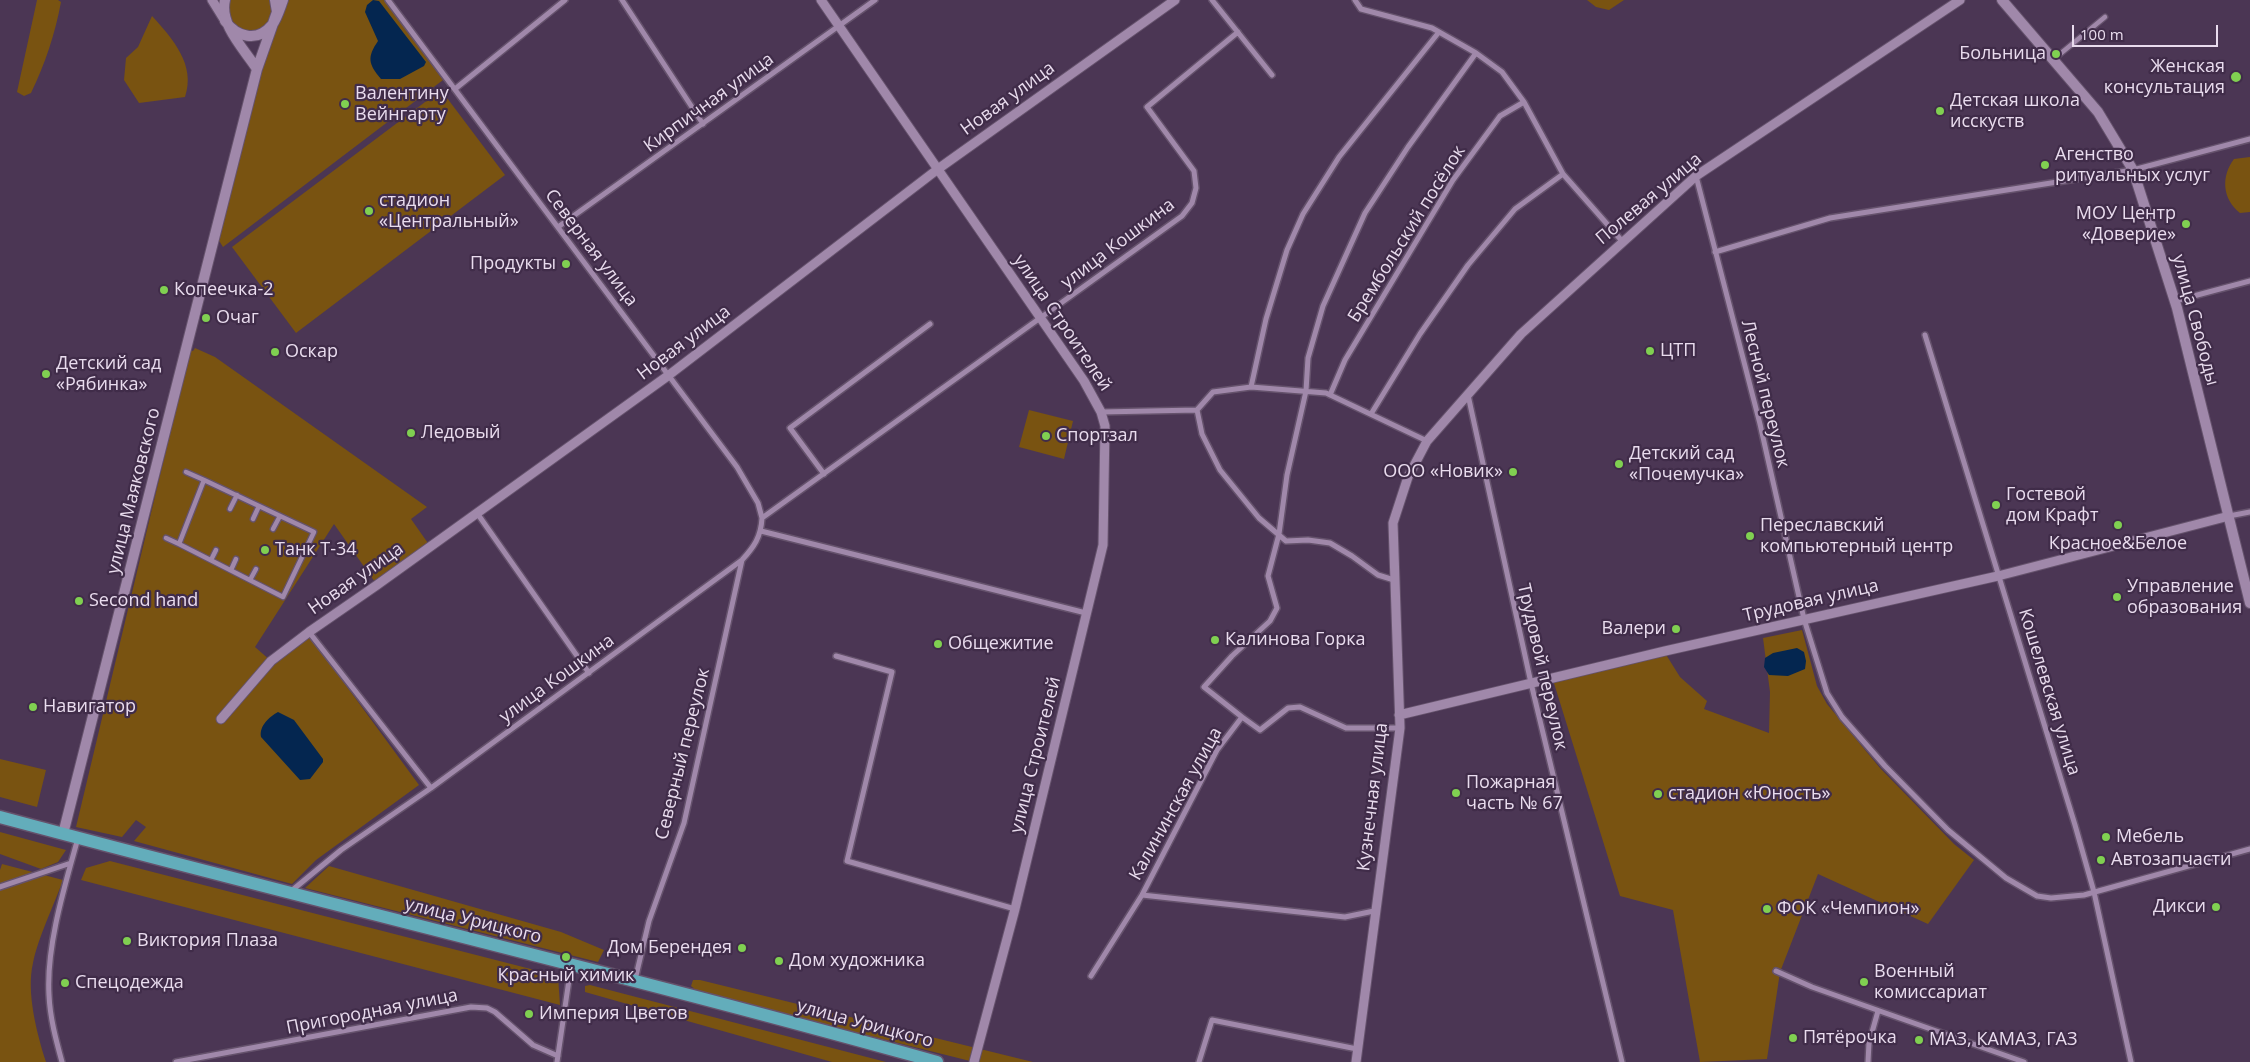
<!DOCTYPE html>
<html>
<head>
<meta charset="utf-8">
<style>
	body { margin:0 }
	#map { position:relative; width:2250px; height:1062px; overflow:hidden; background:#4b3654; font-family:"Open Sans",sans-serif }
	canvas { display:block }
	.scale { position:absolute; left:2072px; top:25px; width:146px; height:22px; box-sizing:border-box; border:2px solid #e9dcee; border-top:0; padding-left:6px; font-size:15px; line-height:18px; white-space:nowrap; color:#e9dcee; -webkit-text-stroke:4px #402c49; paint-order:stroke }
</style>
</head>
<body>
<div id="map">
<canvas width="2250" height="1062"></canvas>
<div class="scale">100 m</div>
</div>
<script>
const ctx = document.querySelector('canvas').getContext('2d');
ctx.lineJoin = 'round';
function fill(path, color) { ctx.fillStyle = color; ctx.fill(path, 'evenodd'); }
function strokePath(path, color, width, dash) { ctx.strokeStyle = color; ctx.lineWidth = width; ctx.lineCap = dash ? 'butt' : 'round'; ctx.setLineDash(dash || []); ctx.stroke(path); }
function write(font, color, halo, rows, align = 'center') {
  ctx.font = font + ' "Open Sans",sans-serif'; ctx.lineWidth = 4.5; ctx.setLineDash([]); ctx.textBaseline = 'middle'; ctx.strokeStyle = halo; ctx.fillStyle = color; for (const [text, x, y, turn = 0] of rows) {
    ctx.save(); ctx.translate(x, y); ctx.rotate((+turn || 0) * Math.PI / 180); ctx.textAlign = isNaN(turn) ? turn : align; if (halo) ctx.strokeText(text, 0, 0); ctx.fillText(text, 0, 0); ctx.restore();
  }
}
fill(new Path2D(`
	M37,0H58L61,2C55,34 45,64 31,93L24,96L17,92Z
	M227,0H273L271,24L253,35L228,22Z
	M287,0H384L443,80L223,247L218,239L260,70Z
	M1587,0H1624L1609,10L1596,7Z
	M152,16C173,39 196,65 185,97L139,103L124,80L126,58L138,47Z
	M441,90L505,175L296,333L232,247Z
	M2250,157V212L2240,213C2222,199 2221,176 2234,159Z
	M195,348L215,357L427,507L411,519L430,546L377,585L334,524L255,647L271,661L309,635L419,785L316,860L292,884L134,841L146,827L136,820L122,837L76,827L190,350L193,351Z
	M1029,410L1073,421L1064,459L1019,447Z
	M1802,630L1817,686L1827,704L1880,768L1954,844L1974,860L1928,924L1818,874L1780,972L1767,1059L1700,1062L1673,910L1620,896L1553,680L1665,653L1680,677L1707,701L1704,709L1769,733L1770,692L1763,638Z
	M0,759L46,770L37,807L0,797Z
	M0,832L66,850L58,862L41,869L0,854Z
	M110,861L558,976L560,1005L81,880L86,868Z
	M2,864L63,880C54,905 38,938 33,963C26,992 37,1034 46,1062H0V870Z
	M329,866L561,932L604,950L598,962L305,888Z
	M693,980H700L1033,1062H974L699,993L691,986Z
	M590,985L886,1062H832L585,992V986Z`), '#795311');
fill(new Path2D(`
	M373,0L379,1L426,62L424,66L400,79H381C368,64 367,57 378,41L365,12L367,5Z
	M1797,648L1804,652L1806,661L1805,669L1788,676L1769,675L1764,667L1765,658L1773,653Z
	M278,712L294,720L323,759V762L310,779L300,780L261,737C259,726 269,717 278,712Z`), '#042650');
const pedestrian = new Path2D(`
	M2054,59L2105,17
	M186,472L204,480
	M204,480L314,532L283,597L179,544Z
	M230,509L237,495
	M253,519L259,506
	M273,529L280,516
	M166,538L179,544
	M211,560L216,550
	M231,570L236,559
	M250,580L256,569`);
const minor = new Path2D(`
	M388,0L737,467L758,503L762,518
	M622,0L703,124
	M1212,0L1272,75
	M1355,0L1361,9L1432,28L1476,53L1502,72L1524,102L1563,174L1622,241
	M455,89L565,0
	M1696,176L1760,424L1804,619L1827,693L1842,717L1885,766L1948,830L2006,878L2037,896L2051,898L2084,895L2250,849
	M558,227L875,0
	M1715,252L1830,218L2133,170L2250,139
	M2175,301L2250,281
	M1925,335L2075,825L2094,892L2131,1062
	M1251,387L1266,319L1287,250L1303,214L1339,157L1439,32
	M1330,395L1345,360L1453,180L1500,116L1524,102
	M1468,395L1531,683L1622,1062
	M1197,410L1202,434L1220,470L1259,518L1286,541L1308,540L1330,543L1352,556L1378,575L1394,580
	M1101,412L1197,410L1213,392L1251,387L1326,393L1427,441
	M1371,414L1420,334L1468,265L1515,209L1563,174
	M824,474L790,428L930,324
	M477,513L589,673
	M2229,516L2250,512
	M761,531L1086,613
	M309,632L431,788
	M836,656L892,672L847,861L1015,909
	M1242,717L1204,687L1232,656L1270,621L1277,608L1268,576L1279,534L1287,475L1306,391L1308,358L1323,306L1365,213L1408,147L1476,53
	M0,887L71,863
	M290,892L341,850L431,788L742,560C754,547 761,537 762,518L1182,216L1192,203L1196,188L1194,171L1147,107L1238,32
	M1142,895L1345,917L1374,911
	M1776,971L1812,987L2024,1062
	M1091,976L1142,895L1217,750L1242,717L1260,730L1288,708L1300,707L1346,728H1400
	M635,980L649,921L684,823L742,560
	M62,1062C56,1040 50,1018 49,995C46,946 65,885 78,838
	M176,1062L471,1007L487,1008L495,1012L533,1045L558,1056
	M557,1062L571,966
	M1199,1062L1212,1020L1357,1049
	M1868,1062L1869,1043L1878,1011`);
const tertiary = new Path2D(`
	M212,0L225,21
	M821,0L1084,381L1101,412L1105,426L1103,545L1015,909L974,1062
	M1399,715L1665,651L1998,576L2229,516
	M221,719L271,661L309,632L377,585L669,375L938,169L1175,0
	M1356,1062L1400,728L1393,523L1408,477L1427,441L1521,334L1696,176L1960,0`);
const secondary = new Path2D(`
	M225,0C219,24 244,49 257,69
	M2002,0L2098,112L2133,170L2177,308L2250,603
	M225,21C237,37 257,43 272,25C277,19 280,8 283,0
	M63,834L257,69L277,12L275,0`);
const primary = new Path2D(`
	M0,817C312,901 626,975 937,1062`);
strokePath(pedestrian, '#65526c', 7);
strokePath(minor, '#65526c', 8);
strokePath(tertiary, '#65526c', 11);
strokePath(secondary, '#65526c', 12);
strokePath(primary, '#65526c', 15);
strokePath(pedestrian, '#a088aa', 4.5);
strokePath(minor, '#a088aa', 5);
strokePath(tertiary, '#a088aa', 9);
strokePath(secondary, '#a088aa', 10);
strokePath(primary, '#63adbb', 12);
for (const [x, y, r, color] of [
	[2056,54,5,"#80d051"],
	[2236,77,6,"#80d051"],
	[345,104,5,"#80d051"],
	[1940,111,5,"#80d051"],
	[2045,165,5,"#80d051"],
	[369,211,5,"#80d051"],
	[2186,224,5,"#80d051"],
	[566,264,5,"#80d051"],
	[164,290,5,"#80d051"],
	[206,318,5,"#80d051"],
	[1650,351,5,"#80d051"],
	[275,352,5,"#80d051"],
	[46,374,5,"#80d051"],
	[411,433,5,"#80d051"],
	[1046,436,5,"#80d051"],
	[1619,464,5,"#80d051"],
	[1513,472,5,"#80d051"],
	[1996,505,5,"#80d051"],
	[2118,525,5,"#80d051"],
	[1750,536,5,"#80d051"],
	[265,550,5,"#80d051"],
	[2117,597,5,"#80d051"],
	[79,601,5,"#80d051"],
	[1676,629,5,"#80d051"],
	[1215,640,5,"#80d051"],
	[938,644,5,"#80d051"],
	[33,707,5,"#80d051"],
	[1456,793,5,"#80d051"],
	[1658,794,5,"#80d051"],
	[2106,837,5,"#80d051"],
	[2101,860,5,"#80d051"],
	[2216,907,5,"#80d051"],
	[1767,909,5,"#80d051"],
	[127,941,5,"#80d051"],
	[742,948,5,"#80d051"],
	[566,957,5,"#80d051"],
	[779,961,5,"#80d051"],
	[1864,982,5,"#80d051"],
	[65,983,5,"#80d051"],
	[529,1014,5,"#80d051"],
	[1793,1038,5,"#80d051"],
	[1919,1040,5,"#80d051"]
]) { const dot = new Path2D(); dot.arc(x, y, r, 0, 2 * Math.PI); ctx.fillStyle = color; ctx.fill(dot); strokePath(dot, '#402c49', 2); }
write('18px', '#e9dcee', '#402c49', [
	["Больница",2046,54,"right"],
	["Женская",2225,67,"right"],
	["консультация",2225,88,"right"],
	["Валентину",355,94],
	["Вейнгарту",355,115],
	["Детская школа",1950,101],
	["исскуств",1950,122],
	["Агенство",2055,155],
	["ритуальных услуг",2055,176],
	["стадион",379,201],
	["«Центральный»",379,222],
	["МОУ Центр",2176,214,"right"],
	["«Доверие»",2176,235,"right"],
	["Продукты",556,264,"right"],
	["Копеечка-2",174,290],
	["Очаг",216,318],
	["ЦТП",1660,351],
	["Оскар",285,352],
	["Детский сад",56,364],
	["«Рябинка»",56,385],
	["Ледовый",421,433],
	["Спортзал",1056,436],
	["Детский сад",1629,454],
	["«Почемучка»",1629,475],
	["ООО «Новик»",1503,472,"right"],
	["Гостевой",2006,495],
	["дом Крафт",2006,516],
	["Переславский",1760,526],
	["компьютерный центр",1760,547],
	["Красное&Белое",2118,544,"center"],
	["Танк Т-34",275,550],
	["Управление",2127,587],
	["образования",2127,608],
	["Second hand",89,601],
	["Валери",1666,629,"right"],
	["Калинова Горка",1225,640],
	["Общежитие",948,644],
	["Навигатор",43,707],
	["Пожарная",1466,783],
	["часть № 67",1466,804],
	["стадион «Юность»",1668,794],
	["Мебель",2116,837],
	["Автозапчасти",2111,860],
	["Дикси",2206,907,"right"],
	["ФОК «Чемпион»",1777,909],
	["Виктория Плаза",137,941],
	["Дом Берендея",732,948,"right"],
	["Дом художника",789,961],
	["Военный",1874,972],
	["комиссариат",1874,993],
	["Красный химик",566,976,"center"],
	["Спецодежда",75,983],
	["Империя Цветов",539,1014],
	["Пятёрочка",1803,1038],
	["МАЗ, КАМАЗ, ГАЗ",1929,1040]
], 'left');
write('18px', '#e9dcee', '#402c49', [
	["Новая улица",1008,99,-36],
	["Кирпичная улица",709,103,-36],
	["Полевая улица",1649,199,-40],
	["Брембольский посёлок",1407,234,-58],
	["улица Кошкина",1118,244,-37],
	["Северная улица",591,248,53],
	["улица Свободы",2195,320,75],
	["улица Строителей",1062,323,56],
	["Новая улица",684,343,-37],
	["Лесной переулок",1765,394,76],
	["улица Маяковского",134,491,-76],
	["Новая улица",356,579,-35],
	["Трудовая улица",1811,601,-13],
	["Трудовой переулок",1542,667,77],
	["улица Кошкина",557,679,-36],
	["Кошелевская улица",2049,692,73],
	["Северный переулок",683,754,-76],
	["улица Строителей",1036,755,-76],
	["Кузнечная улица",1373,797,-83],
	["Калининская улица",1176,804,-61],
	["улица Урицкого",473,921,14],
	["Пригородная улица",372,1012,-11],
	["улица Урицкого",865,1024,15]
]);
</script>
</body>
</html>
